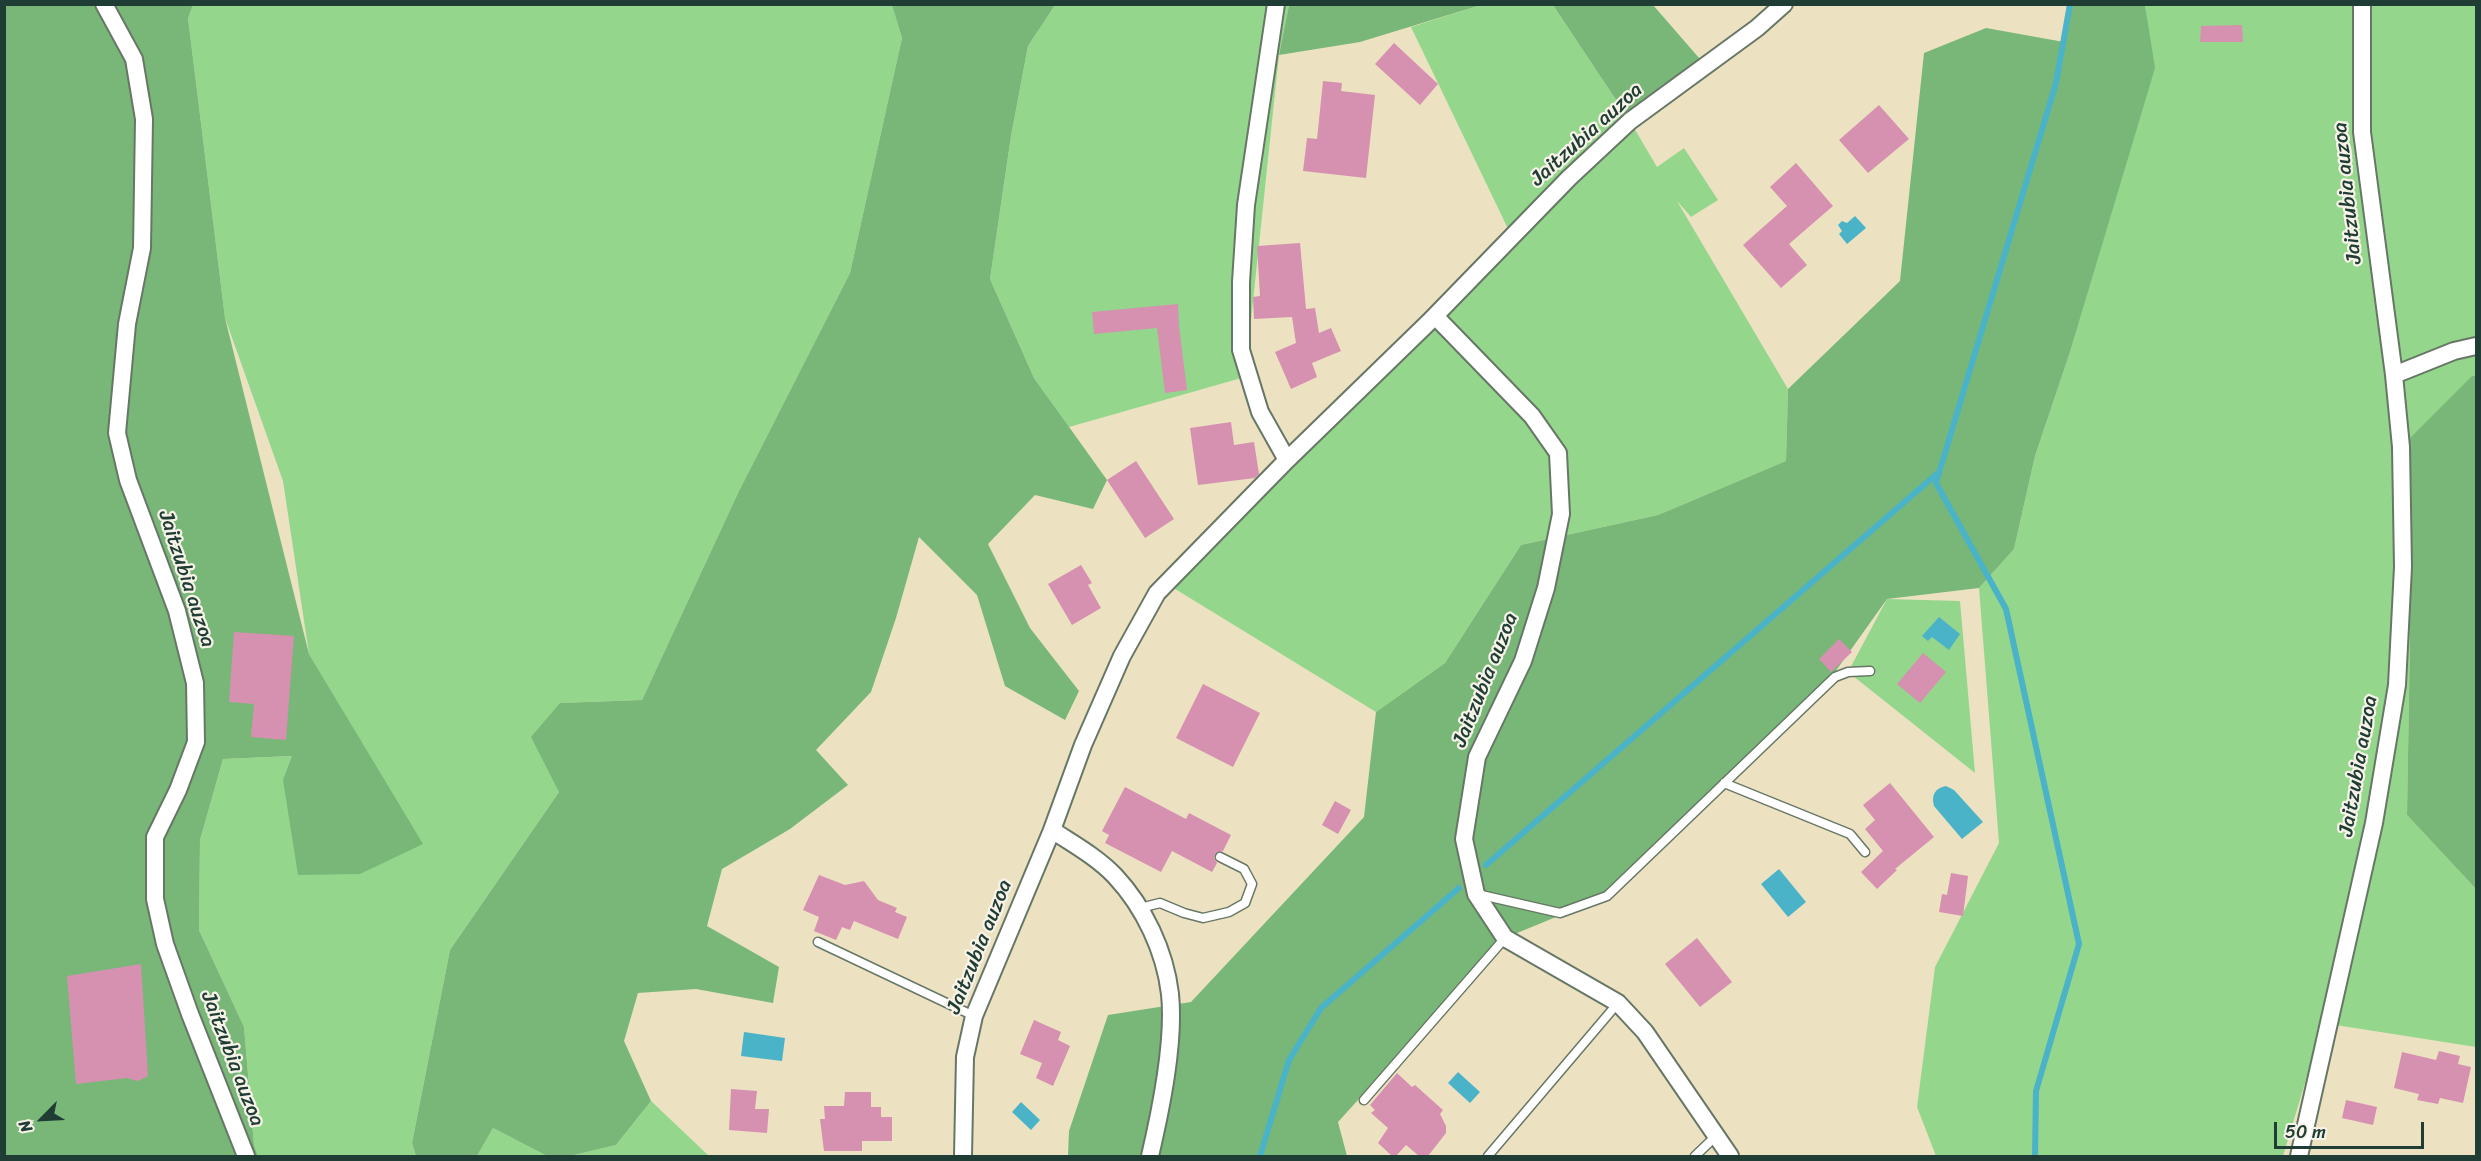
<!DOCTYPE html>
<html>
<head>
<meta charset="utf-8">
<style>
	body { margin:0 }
	#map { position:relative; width:2481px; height:1161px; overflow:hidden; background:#ece2c2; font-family:Sriracha,sans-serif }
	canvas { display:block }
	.frame { position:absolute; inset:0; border:6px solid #1f3d34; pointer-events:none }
	.north { position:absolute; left:12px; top:1089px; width:60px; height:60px; -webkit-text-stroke:4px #f7f3e8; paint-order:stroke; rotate:246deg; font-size:16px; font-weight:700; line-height:24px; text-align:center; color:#1f3d34 }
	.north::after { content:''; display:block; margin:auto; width:21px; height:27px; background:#1f3d34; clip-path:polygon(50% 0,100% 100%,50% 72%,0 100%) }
	.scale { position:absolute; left:2274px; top:1122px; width:150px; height:27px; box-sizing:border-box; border:3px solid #1f3d34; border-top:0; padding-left:8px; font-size:18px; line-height:21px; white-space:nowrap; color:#1f3d34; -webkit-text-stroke:4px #f7f3e8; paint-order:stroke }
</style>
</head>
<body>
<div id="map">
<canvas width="2481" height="1161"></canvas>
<div class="frame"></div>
<div class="north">N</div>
<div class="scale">50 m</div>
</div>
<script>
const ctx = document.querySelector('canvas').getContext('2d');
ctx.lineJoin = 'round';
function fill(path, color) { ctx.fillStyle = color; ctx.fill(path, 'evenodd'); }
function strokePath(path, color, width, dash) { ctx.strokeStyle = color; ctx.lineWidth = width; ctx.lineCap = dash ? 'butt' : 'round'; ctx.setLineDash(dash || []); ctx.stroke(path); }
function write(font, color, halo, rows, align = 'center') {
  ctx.font = font + ' Sriracha,sans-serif'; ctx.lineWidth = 4.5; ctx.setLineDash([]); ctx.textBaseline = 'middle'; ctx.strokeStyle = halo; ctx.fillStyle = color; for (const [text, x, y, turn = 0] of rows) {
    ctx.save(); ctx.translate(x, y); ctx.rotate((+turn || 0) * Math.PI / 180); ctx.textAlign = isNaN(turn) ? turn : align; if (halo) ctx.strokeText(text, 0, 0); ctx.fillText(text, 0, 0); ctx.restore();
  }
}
fill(new Path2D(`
	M193,4H892L902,38L850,273L738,493L642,700L560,703L559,792L450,950L412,1143L416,1156H258L254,1145L244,1027L199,930L200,840L223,759L292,756L422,844L309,654L283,481L225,318L188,18Z
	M1055,5H1289L1279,55L1245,377L1069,427L1034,378L990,279L1011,136L1028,46Z
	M1481,5H1553L1630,121L1657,167L1684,148L1718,200L1691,217L1677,201L1788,389L1786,461L1658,515L1521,545L1445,663L1376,712L1167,584L1511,235L1411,27Z
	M2145,5H2476V376H2472L2410,636L2407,815L2476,889V1047L2323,1023L2283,1156H1936L1917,1107L1935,967L1999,843L1979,588L2014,549L2035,456L2070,352L2154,68Z
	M1887,599L1960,601L1975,773L1848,672Z
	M651,1101L709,1156H570L616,1145Z
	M493,1128L547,1156H477Z`), '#95d68d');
fill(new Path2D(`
	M5,5H193L188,18L225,318L309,654L423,844L360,874L298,875L283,780L292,756L223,759L200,840L199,930L244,1027L254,1145L258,1156H5Z
	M892,5H1055L1028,46L1011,136L990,279L1034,378L1107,480L1093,509L1035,495L988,544L1030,628L1079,691L1065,720L1005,686L977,595L919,537L896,618L871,692L816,750L848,785L790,829L722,869L707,926L779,967L773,1003L696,989L638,993L624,1041L651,1101L616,1145L570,1156H547L493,1128L477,1156H416L412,1143L450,950L559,792L531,737L560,703L642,700L738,493L850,273L902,38Z
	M1289,5H1481L1360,42L1279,55Z
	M1553,5H1653L1706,66L1630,121Z
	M2068,5H2145L2155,68L2070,352L2035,456L2014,549L1979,588L1887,599L1835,672L1607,896L1505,938L1338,1122L1347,1156H1068L1069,1131L1108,1015L1191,1002L1364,817L1376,712L1445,663L1521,545L1658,515L1786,461L1788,389L1900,281L1924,53L1986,28L2064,42Z
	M2472,376H2476V889L2407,815L2410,636L2401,447Z`), '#78b778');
fill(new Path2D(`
	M1855,216L1866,228L1847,244L1839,234L1842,231L1838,225L1842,221L1847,223Z
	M1939,617L1960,634L1949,650L1932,637L1928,641L1922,636Z
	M1946,786L1954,790L1983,822L1962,839L1934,806C1931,795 1935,788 1946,786Z
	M1779,869L1806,902L1788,917L1761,884Z
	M744,1032L785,1038L782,1061L741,1056Z
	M1458,1072L1480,1092L1470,1103L1448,1083Z
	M1021,1102L1040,1120L1031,1130L1012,1112Z`), '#4ab3c8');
strokePath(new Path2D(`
	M1486,865L1939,472
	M1260,1156L1289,1060L1321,1008L1459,888
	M2035,1156L2036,1091L2079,944L2006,609L1936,483L2056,83L2070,4`), '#4ab3c8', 6);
fill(new Path2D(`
	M2242,25L2243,42H2200L2201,26Z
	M1394,43L1438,84L1420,105L1375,64Z
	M1323,81L1342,83L1341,91L1375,95L1366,178L1303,171L1307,138L1317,139Z
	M1879,105L1909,139L1868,173L1839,140Z
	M1796,163L1833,206L1789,244L1807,265L1781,288L1743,245L1787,206L1770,187Z
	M1300,243L1306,309L1315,308L1319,333L1331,328L1341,351L1312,363L1317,377L1291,389L1275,352L1296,343L1292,317L1254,319L1253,297L1260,296L1257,246Z
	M1178,304L1179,326L1187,390L1165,393L1157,328L1094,334L1092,312Z
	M1231,422L1234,445L1254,442L1259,474L1255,478L1198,485L1190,428Z
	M1136,461L1174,519L1145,538L1107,480Z
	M1081,565L1092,583L1088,585L1101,608L1072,625L1048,584Z
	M234,632L294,636L286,740L251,737L254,704L229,702Z
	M1839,639L1852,652L1831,672L1819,659Z
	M1923,653L1946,672L1920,703L1897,684Z
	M1203,684L1260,713L1233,767L1176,738Z
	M1890,783L1934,837L1895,869L1897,870L1877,889L1861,872L1883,851L1865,829L1875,820L1863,805Z
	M1125,787L1186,819L1189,813L1231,835L1223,851L1215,854L1214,858L1217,863L1212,872L1172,851L1161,872L1105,843L1109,835L1102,831Z
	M1335,801L1351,810L1338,834L1322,825Z
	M1951,873L1968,876L1963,916L1939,912L1942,894L1947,895Z
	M819,875L845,885L864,881L878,900L897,908L895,912L907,917L898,939L854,921L850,930L842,927L836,940L814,931L819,917L803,910Z
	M1697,938L1732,982L1700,1007L1665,964Z
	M141,964L148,1076L138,1081L127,1078L76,1084L67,976Z
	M1034,1020L1061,1032L1058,1040L1070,1046L1053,1086L1036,1078L1042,1063L1020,1054Z
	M2439,1051L2460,1056L2458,1064L2471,1067L2463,1103L2440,1098L2438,1104L2417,1100L2419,1094L2394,1088L2402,1052L2436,1060Z
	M1397,1073L1412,1087L1415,1085L1443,1110L1440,1114L1446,1126V1133L1428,1156H1419L1406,1145L1396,1156H1392L1378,1143L1388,1128L1371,1113L1375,1110L1370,1105Z
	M731,1089L757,1091L755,1109H769L767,1133L729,1130Z
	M845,1092H871V1107H881V1117H892V1141H862V1151H824L820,1119H825L824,1106H844Z
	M2346,1100L2377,1107L2373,1125L2342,1118Z`), '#d690b0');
const lane = new Path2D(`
	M1724,783L1850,834L1865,852
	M1477,894L1560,913L1607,896L1835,677L1848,672L1870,671
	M1140,908L1160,903L1184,913L1203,918L1229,912L1245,903L1252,884L1244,869L1220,857
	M818,942L974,1016
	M1364,1100L1505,938
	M1488,1156L1618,1003
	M1695,1156L1716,1136`);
const street = new Path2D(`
	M104,4L134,59L144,119L142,248L127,324L117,433L128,480L177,611L195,683L196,742L178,790L155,837V899L165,944L190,1014L246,1156
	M1276,4L1246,205L1241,282V350L1260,412L1287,460
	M1435,316L1532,416L1558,453L1561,514L1546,588L1523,661L1477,757L1464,839L1476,894L1505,938L1618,1003L1645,1032L1730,1156
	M2394,375L2454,351L2476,346
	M1052,830L1083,745L1122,656L1157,593L1287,460L1429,322L1569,178L1630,121L1757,28L1784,4
	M963,1156L965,1057L974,1016L1052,830C1073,844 1097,857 1115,876C1144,907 1165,951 1170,994C1175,1042 1161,1109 1150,1156
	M2299,1156L2374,823L2397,685L2403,567L2401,447L2394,375L2362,132V4`);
strokePath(lane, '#677766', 11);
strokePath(street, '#677766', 20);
strokePath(lane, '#fff', 8);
strokePath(street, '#fff', 16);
write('21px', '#1f3d34', '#f7f3e8', [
	["Jaitzubia auzoa",1587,135,-42],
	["Jaitzubia auzoa",2348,193,-96],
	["Jaitzubia auzoa",186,579,72],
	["Jaitzubia auzoa",1486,680,-68],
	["Jaitzubia auzoa",2359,766,-80],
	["Jaitzubia auzoa",980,947,-68],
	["Jaitzubia auzoa",232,1059,69]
]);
</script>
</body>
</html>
